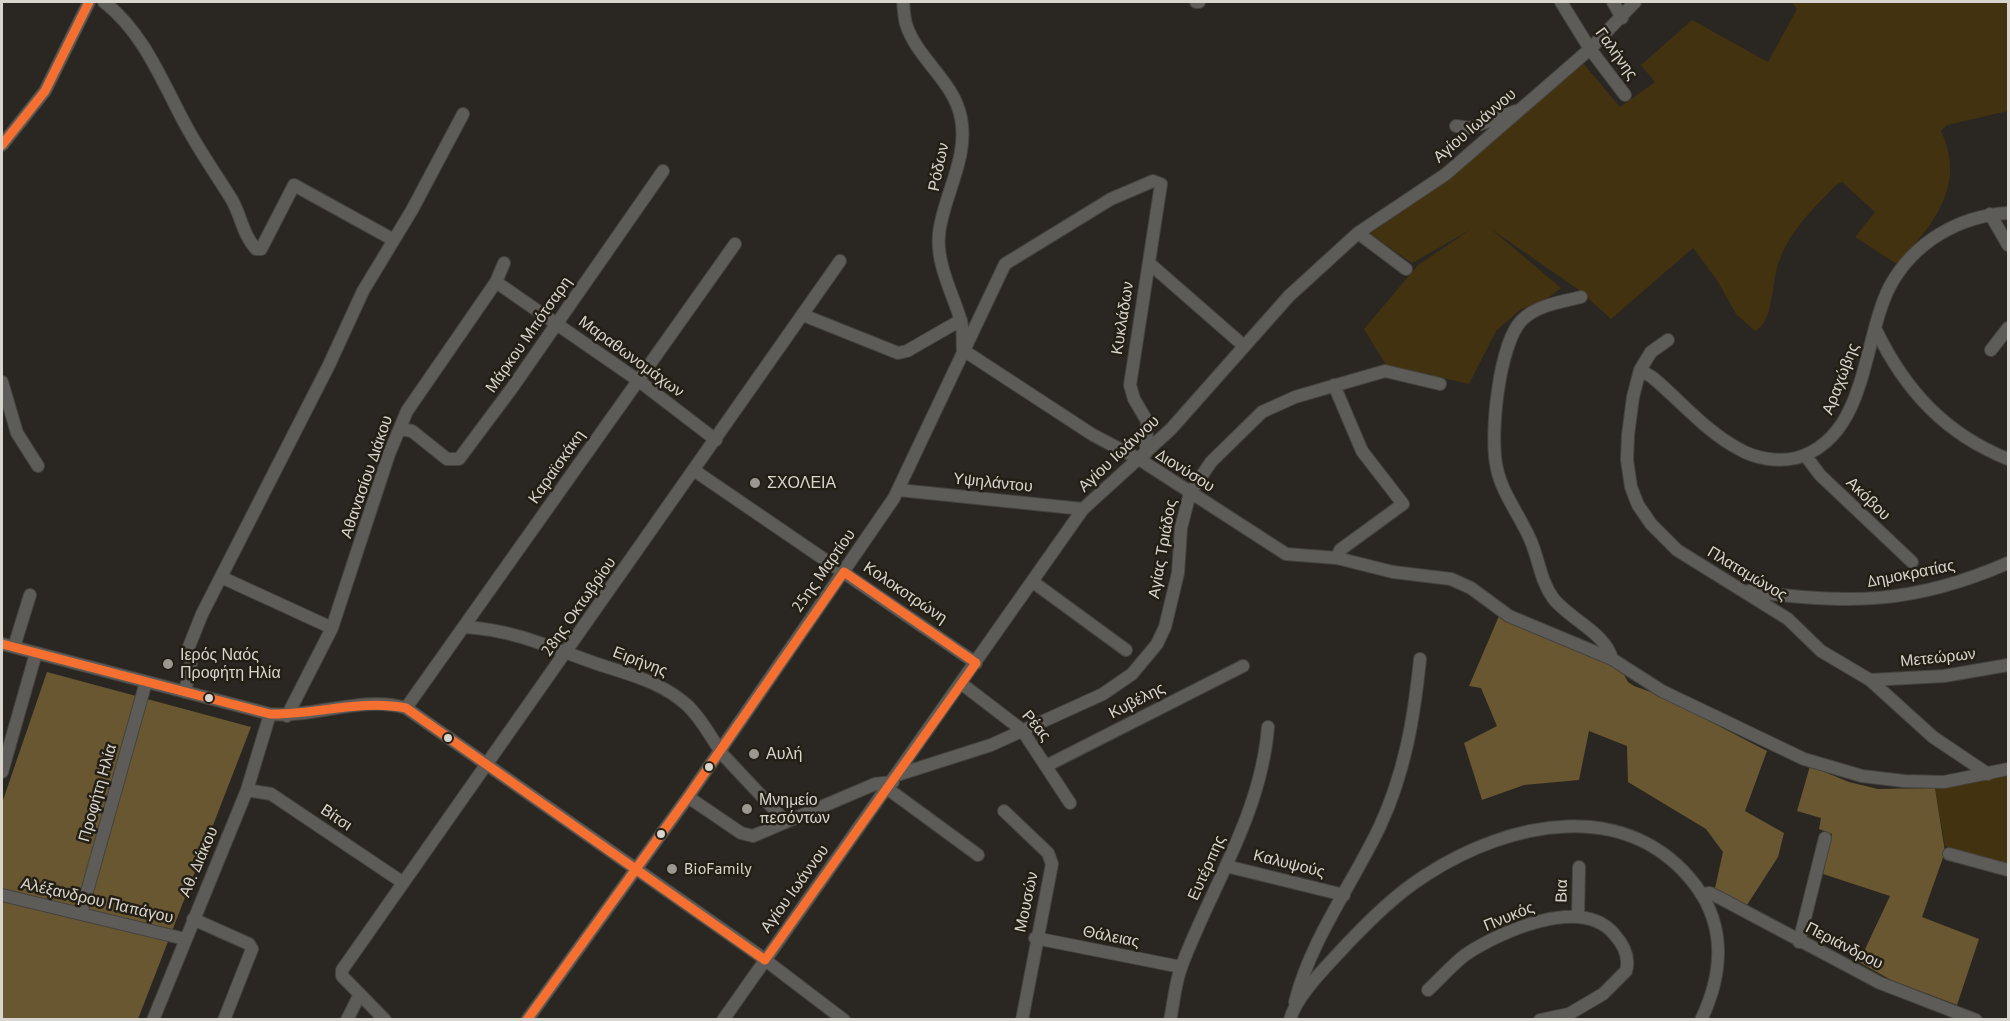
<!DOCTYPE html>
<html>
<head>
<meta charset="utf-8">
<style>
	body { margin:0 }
	#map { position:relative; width:2010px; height:1021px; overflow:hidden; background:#2a2722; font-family:"PT Sans",sans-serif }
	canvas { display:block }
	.frame { position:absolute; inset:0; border:3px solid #d8d5ce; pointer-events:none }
</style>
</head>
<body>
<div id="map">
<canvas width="2010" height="1021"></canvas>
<div class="frame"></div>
</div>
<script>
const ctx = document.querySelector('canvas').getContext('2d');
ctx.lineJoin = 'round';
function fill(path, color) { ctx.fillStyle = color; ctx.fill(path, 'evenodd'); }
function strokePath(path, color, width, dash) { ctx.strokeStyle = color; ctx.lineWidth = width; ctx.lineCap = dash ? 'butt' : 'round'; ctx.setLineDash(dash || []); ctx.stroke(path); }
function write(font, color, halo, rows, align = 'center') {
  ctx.font = font + ' "PT Sans",sans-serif'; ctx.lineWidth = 5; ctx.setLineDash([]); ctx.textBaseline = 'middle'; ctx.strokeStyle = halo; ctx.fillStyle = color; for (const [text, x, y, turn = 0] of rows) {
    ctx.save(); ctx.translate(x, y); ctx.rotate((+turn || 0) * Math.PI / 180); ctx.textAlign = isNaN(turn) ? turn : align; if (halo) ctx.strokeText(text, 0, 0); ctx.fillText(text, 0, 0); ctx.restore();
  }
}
fill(new Path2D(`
	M1792,2H2008V111L1947,125L1941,131C1967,186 1933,225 1897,264L1855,237L1875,212L1842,182L1836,185C1810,212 1785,235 1776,272C1772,288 1772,324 1755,331L1736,314L1717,280L1693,248L1611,319L1579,290L1491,229L1561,288L1539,305L1521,309L1496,331L1469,384L1386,365L1364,329L1418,265L1470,230L1412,263L1370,234L1445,179L1582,62L1620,107L1655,82L1641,65L1692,20L1768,62L1797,9Z
	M2008,776V863L1989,860L1945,846L1935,788Z`), '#42320f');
fill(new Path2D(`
	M1499,616L1531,632L1573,645L1622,671L1628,682L1634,686L1659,695L1767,751L1745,811L1784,833L1778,857L1747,905L1715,888L1723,852L1706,829L1628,782L1627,746L1589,731L1579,780L1524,785L1482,800L1464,743L1497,726L1481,688L1469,686Z
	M47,672L251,727L138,1019L2,1020V803Z
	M1810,766L1849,782L1878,789L1935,788L1945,852L1922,917L1979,939L1957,1005L1891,980L1859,962L1890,896L1823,874L1832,834L1819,829L1821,818L1797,811Z`), '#695732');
const minor = new Path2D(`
	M104,2C143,32 161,79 184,122C198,149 216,174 232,200C241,216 243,235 256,249H261L294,185L392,239
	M903,2C904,9 904,17 906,24C917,59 954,81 961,118C969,159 943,196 939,234C936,263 952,292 960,318C964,327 962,340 963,350L1093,435L1139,459L1286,554L1337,558L1393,572L1451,579L1471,588L1509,616L1612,659L1662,691L1804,759L1862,776L1904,781L1944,782L2008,769
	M1196,2H1199
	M1561,2L1590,49L1625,95
	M1613,2L1622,18
	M1456,126L1470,128L1516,111
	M2,145L45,91L89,2
	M1990,214L2008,245
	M1358,233L1406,269
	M1149,263L1244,346
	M496,282L639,381L716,440
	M1581,297C1561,302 1537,305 1522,320C1499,343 1489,437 1497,469C1502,493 1520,516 1530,539C1539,559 1540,580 1553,598C1569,619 1606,633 1612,659
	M803,315L898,353L907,351L961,320
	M1876,330C1905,390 1945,434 2008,459
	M1668,340L1651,352L1640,370L1633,397L1628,435L1627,460L1631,487L1638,505L1651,524L1677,550L1788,619L1821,651L1870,680L1933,737L1988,774
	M1991,350L2008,328
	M1640,370L1652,377C1680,400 1706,432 1739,449C1756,459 1778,462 1796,458C1868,438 1862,340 1890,286C1914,242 1959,216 2008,213
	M2,382L17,433L38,466
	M1334,385L1362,451L1403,504L1340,550L1337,558
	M400,429L412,431L447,459H459L512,388L663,171
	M1805,455L1820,475L1912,562
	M695,471L976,663
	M899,490L1083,509
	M221,577L332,628
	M1033,582L1126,650
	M1749,591C1849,605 1914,604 2008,563
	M465,627C513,630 547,646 592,662C626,674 659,680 687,705C703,720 712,740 724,756L786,822
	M2,644L270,714C314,718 363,695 406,708L756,953L844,1020
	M14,647L30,595
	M1870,680L1944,676L2008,665
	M962,684L1022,730L1070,803
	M185,692L191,663L188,649L202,614L329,365L363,291L412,210L463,114
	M406,708L735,244
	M287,716L332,628L389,454L407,411L496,282L504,263
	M1046,766L1243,666
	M2,772L36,653
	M897,775L991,745L1103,694L1132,674L1157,644L1165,627L1178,573L1181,528L1190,493L1211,462L1262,412L1295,397L1385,371L1440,384
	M888,789L978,855
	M247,790L271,794L402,882
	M688,797L741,833L753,836L875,784L893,782
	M1004,811L1048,853L1052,864L1022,1020
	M1949,854L2008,870
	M1226,866L1344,895
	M1701,894L1710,893L1720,898L1880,983L1976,1020
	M2,895L185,939
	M81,913L146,682
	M1578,916L1579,867
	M193,919L249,944L252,949L224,1020
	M1035,938L1181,967
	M1799,942L1825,838
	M1428,990C1440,979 1452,965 1465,955C1499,932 1581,895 1614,934C1624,945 1630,957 1626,971L1603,994L1569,1014L1540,1020
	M1295,1002C1311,939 1352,885 1380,826C1405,772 1414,718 1420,659
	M153,1020L247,790L270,714
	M347,1020L360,994
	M385,1020L342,976V970L840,261
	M527,1020L688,797L894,498L1005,264L1111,199L1153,181L1161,184L1130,385L1134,399L1147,421L1146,453
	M723,1020L1083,509L1171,429L1289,296L1358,233L1446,174L1590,49L1635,2
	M1170,1020C1174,1002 1175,982 1182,965C1212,886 1261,814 1268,727
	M1290,1020C1296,995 1330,963 1347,944C1371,919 1396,894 1426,875C1509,821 1628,796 1696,886C1727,928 1722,976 1701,1020`);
strokePath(minor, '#45433e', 14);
strokePath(minor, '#5e5c58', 12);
strokePath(new Path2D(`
	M2,145L45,91L89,2
	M844,572L976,663
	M2,644L270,714C316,715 360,699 406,708L765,960
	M765,960L976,663
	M527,1020L688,797L844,572`), '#f46f30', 9);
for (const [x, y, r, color] of [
	[755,483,6,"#9b9892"],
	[168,664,6,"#9b9892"],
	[209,698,5,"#d8d5ce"],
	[448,738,5,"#d8d5ce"],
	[754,754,6,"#9b9892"],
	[709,767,5,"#d8d5ce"],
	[747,809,6,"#9b9892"],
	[661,834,5,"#d8d5ce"],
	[672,869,6,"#9b9892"]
]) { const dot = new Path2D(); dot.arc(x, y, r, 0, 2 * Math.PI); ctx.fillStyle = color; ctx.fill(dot); strokePath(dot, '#241f15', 2); }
write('16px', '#d8d5ce', '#241f15', [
	["Γαλήνης",1616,54,54],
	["Αγίου Ιωάννου",1475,126,-41],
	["Ρόδων",939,167,-78],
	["Κυκλάδων",1123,318,-81],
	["Μάρκου Μπότσαρη",529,335,-55],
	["Μαραθωνομάχων",631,357,36],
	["Αραχώβης",1841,379,-69],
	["Αγίου Ιωάννου",1119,454,-43],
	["Καραϊσκάκη",557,467,-55],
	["Διονύσου",1185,471,32],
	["Αθανασίου Διάκου",367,477,-71],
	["Υψηλάντου",993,483,6],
	["Ακόβου",1868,499,44],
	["Αγίας Τριάδος",1163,549,-80],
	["25ης Μαρτίου",824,571,-55],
	["Πλαταμώνος",1747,574,31],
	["Δημοκρατίας",1911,574,-11],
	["Κολοκοτρώνη",905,593,34],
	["28ης Οκτωβρίου",579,607,-55],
	["Μετεώρων",1938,658,-6],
	["Ειρήνης",640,662,21],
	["Κυβέλης",1137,701,-27],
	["Ρέας",1036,726,50],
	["Προφήτη Ηλία",98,793,-74],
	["Βίτσι",336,818,34],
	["Αθ. Διάκου",199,862,-67],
	["Καλυψούς",1289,864,14],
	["Ευτέρπης",1207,868,-66],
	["Αγίου Ιωάννου",795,889,-54],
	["Βια",1562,891,-89],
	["Αλέξανδρου Παπάγου",97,901,13],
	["Μουσών",1027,902,-78],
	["Πνυκός",1509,917,-22],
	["Θάλειας",1111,937,11],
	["Περιάνδρου",1844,946,27]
]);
write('16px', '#d8d5ce', '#241f15', [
	["ΣΧΟΛΕΙΑ",767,483],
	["Ιερός Ναός",180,655],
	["Προφήτη Ηλία",180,673],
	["Αυλή",766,754],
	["Μνημείο",759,800],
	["πεσόντων",759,818],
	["BioFamily",684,869]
], 'left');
</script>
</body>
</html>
